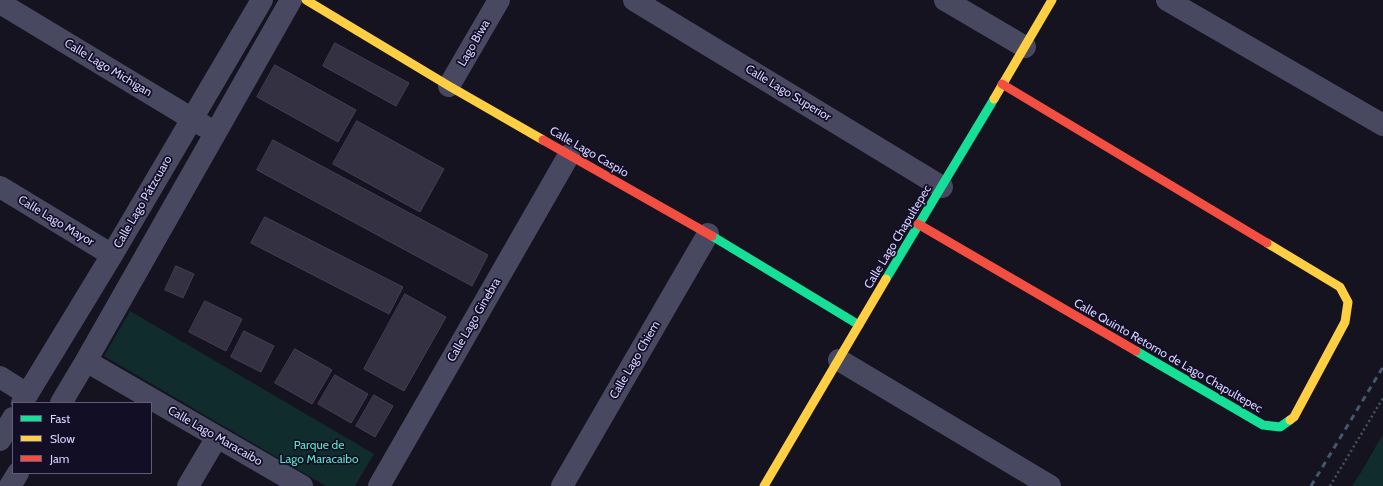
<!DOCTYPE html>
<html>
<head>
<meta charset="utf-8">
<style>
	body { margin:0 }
	#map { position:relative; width:1383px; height:486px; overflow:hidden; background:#161320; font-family:Cabin,sans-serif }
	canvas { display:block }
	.legend { position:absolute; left:12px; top:402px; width:140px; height:72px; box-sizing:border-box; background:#120e25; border:1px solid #615c7c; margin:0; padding:5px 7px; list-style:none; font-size:12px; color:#d8d2ff }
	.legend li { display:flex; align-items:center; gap:8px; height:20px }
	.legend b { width:20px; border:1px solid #615c7c }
</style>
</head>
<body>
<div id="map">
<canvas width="1383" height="486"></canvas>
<ul class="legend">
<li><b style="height:5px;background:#16e098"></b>Fast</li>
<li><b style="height:5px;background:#ffcf43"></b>Slow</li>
<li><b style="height:5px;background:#f24e42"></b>Jam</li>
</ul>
</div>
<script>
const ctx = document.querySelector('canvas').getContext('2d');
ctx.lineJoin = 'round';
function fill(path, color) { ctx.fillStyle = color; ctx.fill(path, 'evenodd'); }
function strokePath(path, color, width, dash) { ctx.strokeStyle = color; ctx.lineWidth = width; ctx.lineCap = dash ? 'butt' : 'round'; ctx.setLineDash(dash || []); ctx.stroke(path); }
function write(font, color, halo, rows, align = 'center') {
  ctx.font = font + ' Cabin,sans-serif'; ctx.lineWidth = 3.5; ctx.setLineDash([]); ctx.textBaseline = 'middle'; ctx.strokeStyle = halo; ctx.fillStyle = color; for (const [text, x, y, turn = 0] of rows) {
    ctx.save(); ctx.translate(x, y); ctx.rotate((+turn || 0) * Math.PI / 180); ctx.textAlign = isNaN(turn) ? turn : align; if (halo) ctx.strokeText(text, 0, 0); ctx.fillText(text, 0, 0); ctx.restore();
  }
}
fill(new Path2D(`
	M130,311L374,454L355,486H326L104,356Z
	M1383,434V486H1352L1363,469Z`), '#112c2d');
const building = new Path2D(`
	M335,43L409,83L396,106L323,66Z
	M275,65L356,110L338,142L257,97Z
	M357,121L444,169L420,212L333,164Z
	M273,140L488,255L472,286L257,170Z
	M265,217L403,287L389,314L251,243Z
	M176,266L194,274L183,298L165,290Z
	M405,294L446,317L404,391L364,369Z
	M205,301L242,319L226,351L189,332Z
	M244,331L274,346L261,372L231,357Z
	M295,349L332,370L312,404L275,383Z
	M335,375L368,394L351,423L318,404Z
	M374,395L393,406L375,437L356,426Z`);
fill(building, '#343142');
strokePath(building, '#433e54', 1);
strokePath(new Path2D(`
	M1330,486L1383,398`), '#445161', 2.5, [2, 3]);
strokePath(new Path2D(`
	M634,0L942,187
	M945,0L1025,47
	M1167,0L1383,125
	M0,3L204,126
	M449,86L499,0
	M0,187L112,255
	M839,360L1050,486
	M86,361L302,486
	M0,377L27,394
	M22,403L112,255L262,0
	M61,403L86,361L291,0
	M0,440L13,418
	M10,486L18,473
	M188,486L217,437
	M379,486L569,155
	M562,486L708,234`), '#494861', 22);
strokePath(new Path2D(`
	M712,236L859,325
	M886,279L994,99
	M1136,351L1263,425L1280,427L1290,420`), '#16e098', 9);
strokePath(new Path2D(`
	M306,0L449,86L543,140
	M994,99L1052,0
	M1267,243L1340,287L1348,302L1345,322L1294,417L1290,420
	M764,486L886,279`), '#ffcf43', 9);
strokePath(new Path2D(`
	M1002,84L1267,243
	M543,140L712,236
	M918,224L1136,351`), '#f24e42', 9);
strokePath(new Path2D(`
	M1311,486L1383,367`), '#42576b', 3, [6, 5]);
write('12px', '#d8d2ff', '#120e25', [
	["Lago Biwa",474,43,-60],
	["Calle Lago Michigan",108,68,31],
	["Calle Lago Superior",788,93,31],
	["Calle Lago Caspio",589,152,30],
	["Calle Lago Pátzcuaro",143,202,-60],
	["Calle Lago Mayor",56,221,31],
	["Calle Lago Chapultepec",898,237,-59],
	["Calle Lago Ginebra",474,320,-60],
	["Calle Quinto Retorno de Lago Chapultepec",1168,356,30],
	["Calle Lago Chiem",635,360,-60],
	["Calle Lago Maracaibo",215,436,30]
]);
write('12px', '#58e5c6', '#120e25', [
	["Parque de",319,445],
	["Lago Maracaibo",319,459]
]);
</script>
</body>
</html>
